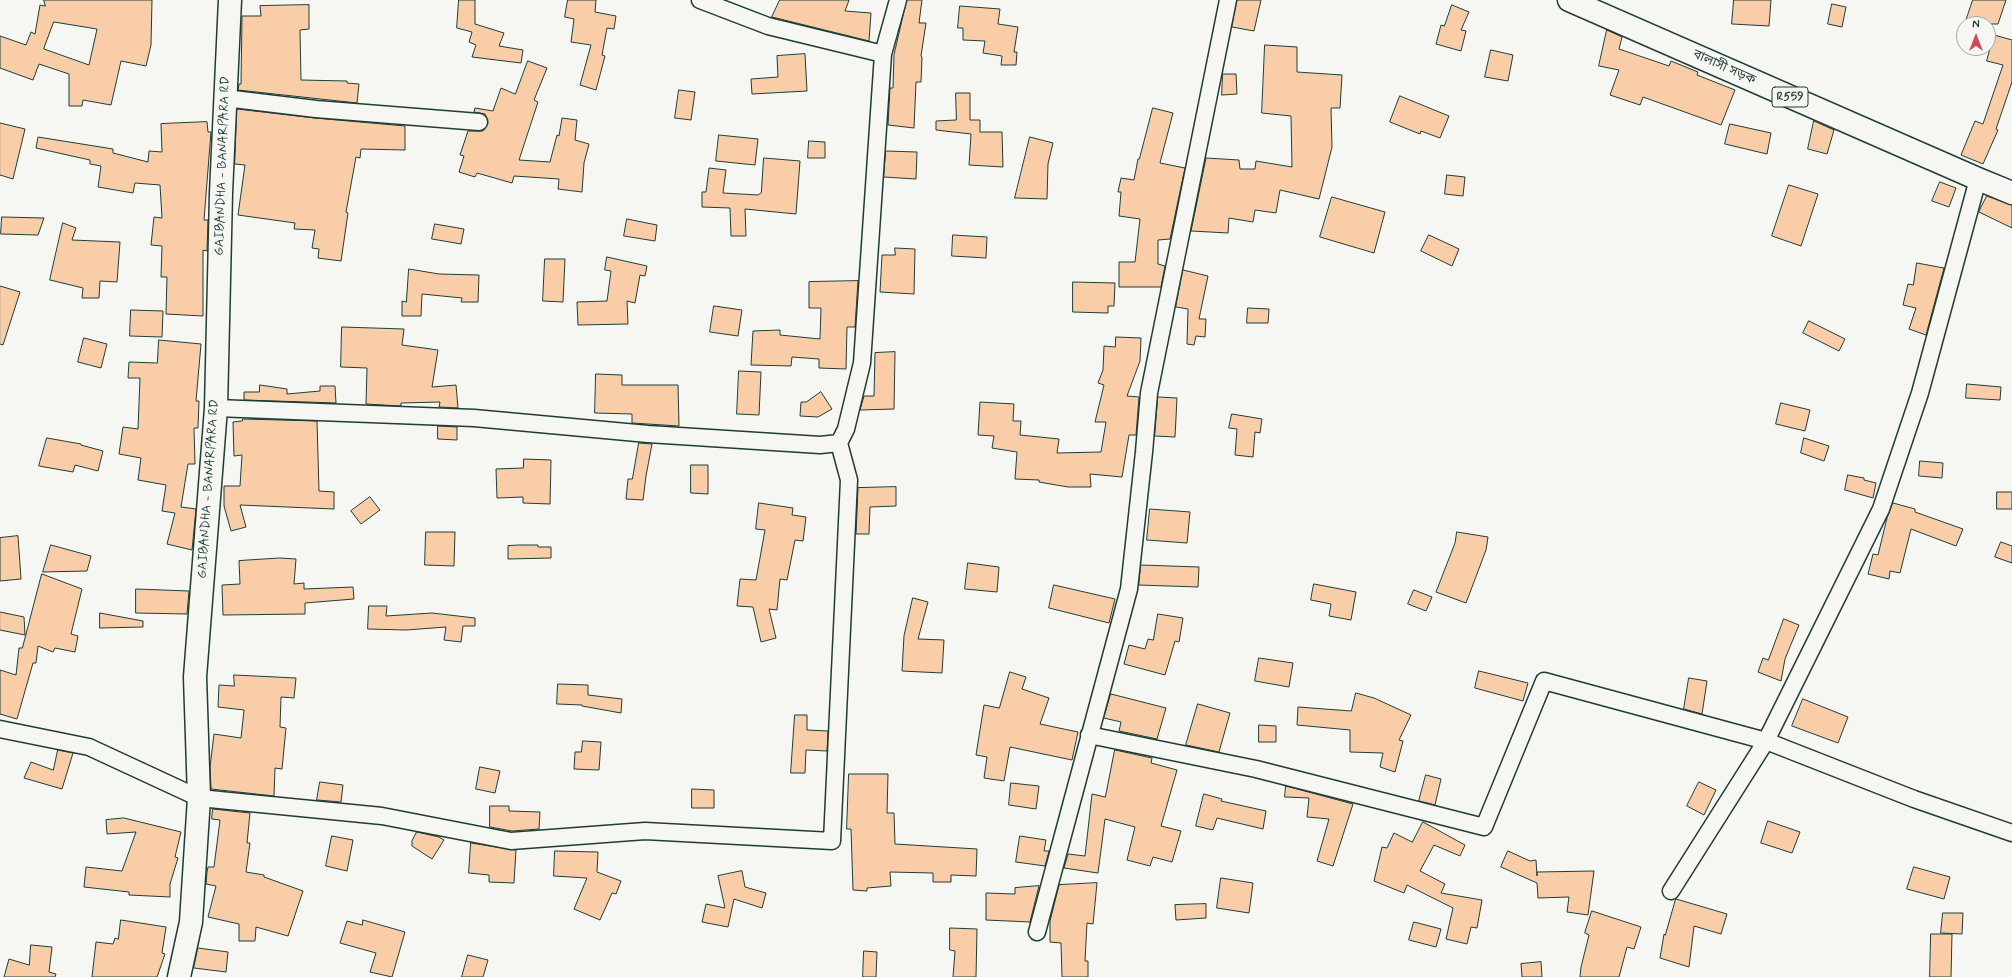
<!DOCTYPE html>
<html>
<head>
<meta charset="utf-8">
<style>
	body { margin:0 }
	#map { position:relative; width:2012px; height:977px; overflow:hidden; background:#f6f6f2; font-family:Mynerve,sans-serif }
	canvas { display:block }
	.north { position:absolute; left:1956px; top:16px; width:40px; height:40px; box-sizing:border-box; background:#f6f6f2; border:1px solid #a0aca6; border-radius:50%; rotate:0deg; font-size:11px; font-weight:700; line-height:16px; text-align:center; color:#1f3d34 }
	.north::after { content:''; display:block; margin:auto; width:14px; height:18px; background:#d1495b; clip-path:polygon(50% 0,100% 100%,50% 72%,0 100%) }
</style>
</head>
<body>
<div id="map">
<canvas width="2012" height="977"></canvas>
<div class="north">N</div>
</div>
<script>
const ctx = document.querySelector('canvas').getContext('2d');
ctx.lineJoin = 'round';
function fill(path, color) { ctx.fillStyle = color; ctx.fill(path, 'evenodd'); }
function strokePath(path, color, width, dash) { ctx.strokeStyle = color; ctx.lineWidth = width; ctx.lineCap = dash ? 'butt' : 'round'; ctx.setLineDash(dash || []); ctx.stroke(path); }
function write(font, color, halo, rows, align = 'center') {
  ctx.font = font + ' Mynerve,"Noto Sans Bengali",sans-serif'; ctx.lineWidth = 3; ctx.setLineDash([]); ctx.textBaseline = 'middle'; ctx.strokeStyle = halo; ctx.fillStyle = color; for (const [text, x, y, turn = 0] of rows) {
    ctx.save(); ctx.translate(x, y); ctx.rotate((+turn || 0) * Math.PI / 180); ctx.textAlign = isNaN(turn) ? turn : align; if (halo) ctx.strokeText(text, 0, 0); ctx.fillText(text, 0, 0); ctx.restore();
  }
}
const building = new Path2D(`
	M44,0H152L151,45L146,66L121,61L111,105L83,100L82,106H69V74L39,64L33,80L0,68V36L26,45L31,32L35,34L40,5L45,6ZM54,22L97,29L89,65L44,49Z
	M459,0H475V24L504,33L499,46L523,50L521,63L472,57L476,45L469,42L472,32L457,28Z
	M568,0H596L595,12L616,16L614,29L607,28L602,55L605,56L596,90L580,85L591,45L571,42L574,19L565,17Z
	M780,0H849L845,11L871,13L869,41L772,17Z
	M907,0H922L919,23H926L921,56L922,57L921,82H916L914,128L888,125L890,88H893L894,55Z
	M1237,0H1261L1254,31L1232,27Z
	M1734,0H1771L1769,26L1732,24Z
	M1973,0H2006L1998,24H1975L1966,21Z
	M1832,4L1846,7L1842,27L1828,24Z
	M309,5V29L300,30L301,80L347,81V83L359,84L357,103L238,90L239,84H241L242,16H261L260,6Z
	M1452,5L1469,12L1461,30L1466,31L1461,51L1436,44L1441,25L1444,26Z
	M960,6L1000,9L998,24L1018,27L1014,52H1017L1016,65H1001L1002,56L983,53L985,41L963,40V28H958Z
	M1607,30L1622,37L1619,49L1669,66L1671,61L1698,72L1697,75L1735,90L1721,125L1643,97L1640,105L1610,95L1619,70L1599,66Z
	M1994,35L2012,40V82L1996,129L1998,130L1983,164L1961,155L1975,121L1983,124L2003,65L1987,61Z
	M1265,45L1297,47V72L1342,75L1340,108H1331L1332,147L1319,199L1280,190L1276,213L1255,210L1253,222L1229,218L1228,233L1191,231L1206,158L1239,160L1240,169H1255L1256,161L1292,167L1291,116L1262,113Z
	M1491,50L1513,55L1508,81L1485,77Z
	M805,54L807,91L752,94L751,79L778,77L777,56Z
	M528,61L547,68L534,100L538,102L519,160L550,162L557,135L559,136L562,118L577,120L575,140L589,144L584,163L582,192L558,189L559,179L514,176L512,183L477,173L475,177L459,172L464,156L460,155L468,131H483L488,123L485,114L474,112L475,108L493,111L501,88L515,94Z
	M1223,74H1236L1237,94L1222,95Z
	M679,90L695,92L691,120L675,118Z
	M956,93H970V120H980V132H1002L1003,167L969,165L971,134L936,130V121L956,120Z
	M1400,96L1449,116L1440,138L1421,131L1420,134L1390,122Z
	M1153,108L1173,113L1160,163L1185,168L1170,239L1158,240V264L1165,266L1161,287H1119V262H1135L1140,219L1119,216L1121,192H1118L1121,178L1134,180L1138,159H1139Z
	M237,109L315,118L405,126V150L361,149L360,158L356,157L346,212L348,213L341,261L318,258L319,249L312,248L315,230L294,229L295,223L238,215L245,165L235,164Z
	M1814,121L1834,130L1827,154L1808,149Z
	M207,122L208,132H211L204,220H208L207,251L203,250V316L166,314L167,277H161L162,246L151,245L154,217L162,218L160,185L135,183L133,193L98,187L101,166L90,164V160L36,148L38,137L113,149V153L148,162L149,151L162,152L161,124Z
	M0,123L25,129L13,179L0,175Z
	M1730,124L1771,133L1767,154L1725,144Z
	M719,135L758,139L755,165L716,161Z
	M1030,137L1053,143L1048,164L1047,199L1015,198Z
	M809,141L825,142V158H808Z
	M886,151L917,152L916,179L884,177Z
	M764,158L800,161L796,214L745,209L746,236H731L730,208L702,207V192H706L709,168L726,170L723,193L758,195L761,193Z
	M1447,175L1465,177L1463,196L1445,194Z
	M1940,182L1956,188L1949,207L1932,201Z
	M1789,185L1818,194L1801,246L1772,236Z
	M1987,196L2012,205V228L1979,212Z
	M1332,197L1385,212L1374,253L1320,237Z
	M2,217L44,218L38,235L1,234Z
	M627,219L657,225L655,241L624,236Z
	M63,223L76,228L72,240L120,242L117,282L100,281L99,298H82L83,288L50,280Z
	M435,224L464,229L461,244L432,239Z
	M953,235L987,237L986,258L952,256Z
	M1429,235L1459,249L1452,266L1421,251Z
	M895,248L915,249L914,294L880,292L882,255H895Z
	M607,257L647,266L645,276L640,275L635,303L627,301L628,324L578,325L577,302L607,301L611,271L605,270Z
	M545,259H565L563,302L543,301Z
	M1917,263L1944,268L1926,335L1909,329L1916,308L1903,305L1908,284L1913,285Z
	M409,269L439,274L479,275L478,302H461L462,298L422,294L421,316H402V301L406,302Z
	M1183,270L1208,276L1199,319H1206L1205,337L1196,336L1194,345L1187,344L1188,309L1176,307Z
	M858,281L855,327H847L846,369L819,368V359L792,357L791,366L751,365L753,331L780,330V335L820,339L821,308H809V282Z
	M1073,282L1115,283L1114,306H1108V313L1073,312Z
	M0,286L20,292L3,345L0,344Z
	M714,306L742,310L738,336L710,332Z
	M1248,308L1269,309L1268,323H1247Z
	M131,310L163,311L162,337L130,336Z
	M1809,321L1845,339L1839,351L1803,333Z
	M342,327L404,329L402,345L438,350L432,387L456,385L458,408L439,407L440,402L401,403V406L366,404L367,368L341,367Z
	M1116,337L1141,338L1140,361L1127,396L1139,397L1136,435H1129L1122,477L1090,474L1091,487H1068L1039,482V480L1015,479L1017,452L992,448L994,436L978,435L980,402L1014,404L1013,421H1021L1020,435L1059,439L1057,453L1101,452L1106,422H1095L1104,385L1098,383L1103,370L1104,346L1115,347Z
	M84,338L107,344L101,368L78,362Z
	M159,340L201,344L196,401H199L198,428H194L195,464H188L181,507L196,509L192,550L167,544L175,513L162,511L166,485L138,480L141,458L119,454L123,427L138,429L140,378H128L129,362L157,363Z
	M895,352L894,409L860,410L864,396H874L875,353Z
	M739,371L761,372L759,415L737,414Z
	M596,374L622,375V385H678L679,426L632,423V414L595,413Z
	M1967,384L2001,387L2000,400L1966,398Z
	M260,385L287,389V394L320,391V386H335L336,403L244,400V392H259Z
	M821,392L832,409L818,417L800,416L801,402H806Z
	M1158,397L1177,398L1175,437L1155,436Z
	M1781,403L1810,410L1805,431L1776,424Z
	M1232,414L1262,419L1260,433L1255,432L1253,457L1235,455L1237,429L1229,428Z
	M243,419L317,421L319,491L334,492V509L240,505L246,527L231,531L224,506V486H240L242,455L234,456L233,422L242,421Z
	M438,426L457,427V440L438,439Z
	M47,438L81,444V445L103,451L98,471L75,465L73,472L39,466Z
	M1804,438L1829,446L1824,461L1801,453Z
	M639,443L652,444L646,476L643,500L626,499L628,479H632Z
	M524,459L551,460L550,504L523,503V497L497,498L496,469L523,468Z
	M1920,461L1943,463L1942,478L1919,476Z
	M691,465H708V494L691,493Z
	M1848,475L1864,478V480L1876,483L1873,498L1845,490Z
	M896,487V506L870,507L869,534H856L858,488Z
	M1997,492H2012V509H1997Z
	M370,497L380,510L361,524L351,511Z
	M759,503L793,508L792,515L806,517L803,541L795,540L787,580L780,579L777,610L769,609L776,638L761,642L753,607L737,606L740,579L756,580L765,530L756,529Z
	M1893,503L1915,509V512L1963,529L1956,546L1911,529L1900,573L1890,571L1889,579L1868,574L1873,554L1878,555L1887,518Z
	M1150,509L1190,512L1187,543L1147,540Z
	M426,532H455L454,566L425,565Z
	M1457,532L1488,537L1486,550L1466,603L1436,592L1455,543Z
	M18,536L21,579L0,581V538Z
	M2001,542L2012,546V563L1995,557Z
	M51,545L91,556L87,571L43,572Z
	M519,545H538V547H551V558L508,559V546Z
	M280,558L296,559L294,584L304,583V589L353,587L354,599L305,603V614L223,615L222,585L240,584L239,561Z
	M968,563L999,567L997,592L965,589Z
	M1141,565L1199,567L1198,587L1139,585Z
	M42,574L82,589L71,634L78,636L75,652L55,648L53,652L38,646L36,663H33L17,719L0,714V670L16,675L19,648H22Z
	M1314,584L1356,592L1351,620L1329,616L1331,604L1311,600Z
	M1054,585L1115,599L1109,623L1049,608Z
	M136,589L189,591L187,614L136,613Z
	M1414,590L1432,597L1426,611L1408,604Z
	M913,598L928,602L918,639L944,640L942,673L902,671L904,636Z
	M369,606H387L386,616L432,613L475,618V626H463L461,642L444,640L446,627L406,630L368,629Z
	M0,612L24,617L25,635L0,630Z
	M100,613L143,621V627L100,628Z
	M1158,614L1183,618L1179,642L1175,641L1165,675L1124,664L1129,645L1145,649L1148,639L1153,640Z
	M1784,619L1799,625L1785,659L1781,681L1758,672L1763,658L1768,660Z
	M1259,658L1293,663L1289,687L1255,681Z
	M1479,671L1528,683L1523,701L1475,688Z
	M1010,672L1026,677L1022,689L1049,698L1040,724L1078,732L1072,760L1010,747L1004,781L984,778L987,757L976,755L984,705L999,708Z
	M234,675L296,678L294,698L281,697L280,727L286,728L282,769L275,768L274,796L211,789L210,767L214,734L241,738L244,710L218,707L219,685L234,686Z
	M1689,678L1707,681L1702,714L1684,709Z
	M558,684L588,685V695L622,699L621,713L582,706V705L557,704Z
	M1356,693L1374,698L1411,715L1399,740L1403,741L1395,772L1380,767L1383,753L1350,752V730L1297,725L1298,707L1351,711Z
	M1111,694L1166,708L1157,739L1119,731L1121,722L1104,718Z
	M1803,699L1848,717L1838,743L1792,726Z
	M1198,704L1230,713L1219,752L1186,745Z
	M795,715H807V730L828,731L827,751L806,750L805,773H791Z
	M1259,725L1276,726V742H1259Z
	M583,741L601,742L599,770L574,769L575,752H581Z
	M58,750L73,753L62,789L24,778L31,762L53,770Z
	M1115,750L1152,758L1151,763L1177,770L1161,826L1181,831L1172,862L1153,857L1150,866L1127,860L1135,827L1105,819L1098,873L1064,868L1068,854L1085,856L1092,794L1105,797Z
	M480,767L500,771L495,793L476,789Z
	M849,774H888L887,813H894L895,844L977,849L976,876L951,875V882H933V873L890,872L891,886L867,888V891L853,890L851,829H847Z
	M1426,775L1441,779L1435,805L1419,801Z
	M320,782L343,785L341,802L317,800Z
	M1699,782L1716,790L1704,815L1687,806Z
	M1011,783L1039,786L1036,809L1009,805Z
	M1286,786L1353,804L1333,866L1317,861L1329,819L1307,817L1309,798L1285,797Z
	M692,789L714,790V808H692Z
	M1204,794L1222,799L1221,801L1266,811L1263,829L1217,818L1213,830L1196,826Z
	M490,806H509V811L540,812L539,829L512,831L490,827Z
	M213,809L250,813L247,843H250L246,872L264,875V877L303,891L288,936L256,927L255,941H239V924L208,917L216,886L206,884L207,872L208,867H214L220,820L212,819Z
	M124,818L181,832L175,857L178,858L170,884V897L129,895V892L84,887L86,867L122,871L136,832L107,834L106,820Z
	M1768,821L1800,832L1792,853L1761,843Z
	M1423,822L1465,845L1460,856L1434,845L1420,871L1445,884L1441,893L1482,900L1477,928L1471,927L1467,944L1446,939L1453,908L1407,885L1404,893L1374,881L1382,847L1387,848L1394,833L1412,842Z
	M417,832L439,837L444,840L432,859L412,846V841Z
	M332,836L353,840L347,871L326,866Z
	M1020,836L1046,840L1044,851H1049L1045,866L1016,862Z
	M471,843L516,850L514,883L489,882V875L469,873Z
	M555,851L598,852L597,872L621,881L616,894L612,893L600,920L574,909L587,878L554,876Z
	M1508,851L1530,861L1536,860L1537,876V872L1594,871L1588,915L1567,912L1569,897L1538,898L1537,883L1501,867Z
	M1914,867L1950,877L1944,899L1907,889Z
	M742,871L745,887L766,893L762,908L734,899L728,927L702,922L706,904L725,908L718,876Z
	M1221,878L1253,883L1249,913L1217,908Z
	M1097,883L1093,924L1087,923L1085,961H1088V977H1062L1061,943L1050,942V921L1059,885Z
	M1039,886L1030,922L986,920V893L1015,894V888Z
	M1676,899L1727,914L1721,934L1694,926L1689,967L1660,958L1664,934L1665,935Z
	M1206,904V918L1176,920L1175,905Z
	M1592,911L1641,927L1634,949L1627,947L1619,977H1580L1581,967L1589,935L1585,933Z
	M1943,913H1963L1962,934L1941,933Z
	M121,920L166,927L162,953L165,954L157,977H92L96,942L113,944L115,938L118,939Z
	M363,920L405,932L392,977L370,972L376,953L340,943L347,921L362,925Z
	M1414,922L1441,929L1436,947L1409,940Z
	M950,928L977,929L976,977H953L955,951L950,950Z
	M1931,934H1952L1951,977H1930Z
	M31,945L52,947L49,972L56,974L55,977H4L9,959L29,965Z
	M198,948L228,952L226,972L194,968Z
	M864,951L877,952L876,977H863Z
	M468,955L488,960L483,977H462Z
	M1541,962L1542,977H1522L1521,964Z`);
fill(building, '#facda9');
strokePath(building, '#1f3d34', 1);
const street = new Path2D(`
	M700,0L768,26L883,54
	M225,92L233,99L316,109L479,122
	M216,408L474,418L648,434L820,445L839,443
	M0,729L89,747L199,798L382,816L511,841L645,831L832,841L849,480L839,443L846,429L862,363L883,54L898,0
	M1089,735L1256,769L1484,827L1544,681L1766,741L1914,799L2012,833
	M1671,891L1766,741L1881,509L1920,393L1978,179
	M1037,932L1129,589L1144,452L1149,393L1228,0`);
const secondary = new Path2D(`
	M179,977L191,922L199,798L195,677L216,408L221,193L230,0`);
const primary = new Path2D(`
	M1569,0L1978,179L2012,193`);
strokePath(street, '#1f3d34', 19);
strokePath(secondary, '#1f3d34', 25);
strokePath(primary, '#1f3d34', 25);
strokePath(street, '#f6f6f2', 16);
strokePath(secondary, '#f6f6f2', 22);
strokePath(primary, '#f6f6f2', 22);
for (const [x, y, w] of [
	[1790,97,36]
]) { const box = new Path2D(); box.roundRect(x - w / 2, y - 10, w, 20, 3); ctx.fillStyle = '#f6f6f2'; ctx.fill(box); strokePath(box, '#1f3d34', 1); }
write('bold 12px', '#1f3d34', null, [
	["R559",1790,97]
]);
write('13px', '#1f3d34', '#f6f6f2', [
	["বালাসী সড়ক",1724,68,24],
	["GAIBANDHA - BANARPARA RD",223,166,-88],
	["GAIBANDHA - BANARPARA RD",209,489,-86]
]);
</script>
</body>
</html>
